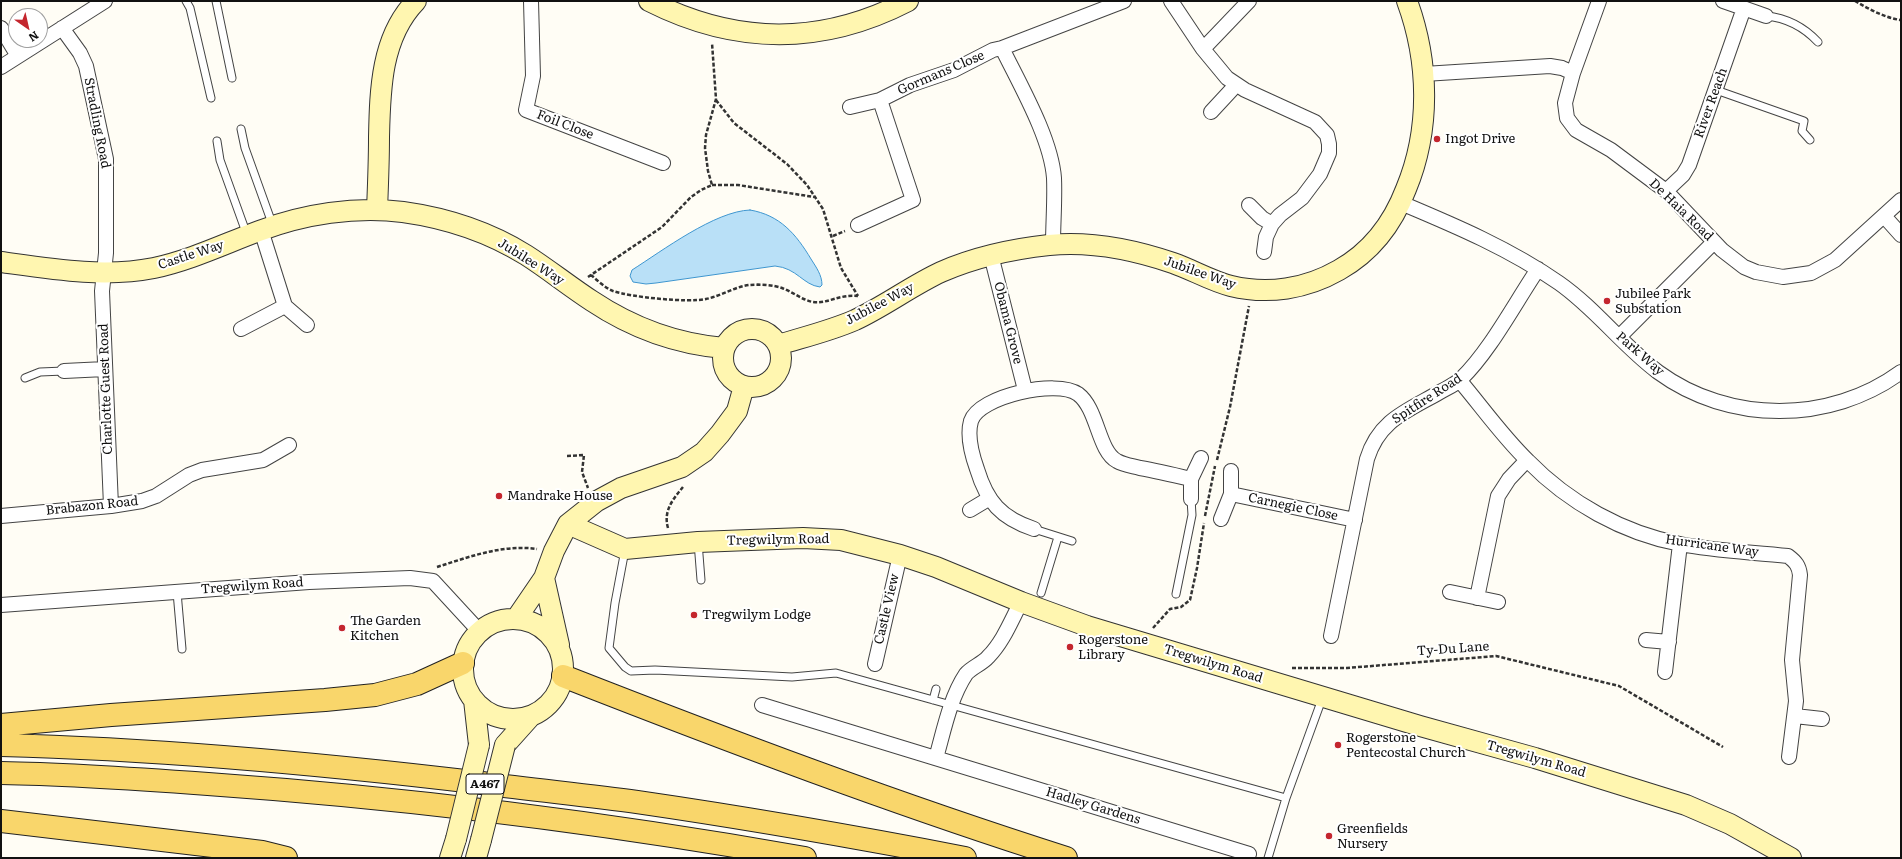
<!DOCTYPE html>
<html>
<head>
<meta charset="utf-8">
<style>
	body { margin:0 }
	#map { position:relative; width:1902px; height:859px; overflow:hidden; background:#fffdf5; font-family:Literata,serif }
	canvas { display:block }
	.frame { position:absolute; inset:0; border:2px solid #111; pointer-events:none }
	.north { position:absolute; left:8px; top:8px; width:40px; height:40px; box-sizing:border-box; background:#fff; border:1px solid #a0a0a0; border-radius:50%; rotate:146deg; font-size:11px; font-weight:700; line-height:16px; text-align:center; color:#111 }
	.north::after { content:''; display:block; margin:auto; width:14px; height:18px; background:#c4262e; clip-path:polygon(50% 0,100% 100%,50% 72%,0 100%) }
</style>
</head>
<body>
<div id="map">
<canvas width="1902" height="859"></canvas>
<div class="frame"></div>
<div class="north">N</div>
</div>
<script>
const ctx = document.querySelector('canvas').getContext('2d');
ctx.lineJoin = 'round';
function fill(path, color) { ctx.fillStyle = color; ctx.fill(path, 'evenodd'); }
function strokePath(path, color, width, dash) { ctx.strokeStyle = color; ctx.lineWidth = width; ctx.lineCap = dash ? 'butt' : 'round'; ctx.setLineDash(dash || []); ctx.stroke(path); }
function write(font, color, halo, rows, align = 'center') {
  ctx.font = font + ' Literata,serif'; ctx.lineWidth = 4; ctx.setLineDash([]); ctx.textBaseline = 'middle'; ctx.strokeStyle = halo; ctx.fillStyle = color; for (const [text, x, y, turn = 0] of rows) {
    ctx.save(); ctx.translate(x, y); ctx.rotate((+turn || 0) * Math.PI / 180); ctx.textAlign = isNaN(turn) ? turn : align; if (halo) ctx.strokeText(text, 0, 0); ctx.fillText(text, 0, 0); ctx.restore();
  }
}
const water = new Path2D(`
	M750,210C780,215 796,234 811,259C816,267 822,275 822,285L820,287C803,285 797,268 775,266L656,283L646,284L633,282L630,276L632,270C662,251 715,211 750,210Z`);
fill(water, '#b9e0f7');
strokePath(water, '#3f96cf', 1);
const lane = new Path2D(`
	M186,1L190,8L211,98
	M216,1L232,78
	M1766,16C1787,18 1803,26 1818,42
	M1716,90L1804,121L1802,131L1810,140
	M241,129L245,148L273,226
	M217,141L220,160L247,235
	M25,378L40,372L64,371
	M1034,529L1072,541
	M698,542L701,580
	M625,550L615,603L609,648L625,667L631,671L655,670L792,677L836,673L1286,798
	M177,592L182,649
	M1041,593L1058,537
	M1176,594L1192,515L1191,499
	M933,700L936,689
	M1268,858L1286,798L1322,699`);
const street = new Path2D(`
	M531,1L533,76L526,110L663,163
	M1171,1L1203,49L1227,78L1245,90L1315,122L1327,135L1329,144V153L1320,174L1302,198L1280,215L1272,224L1266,237L1264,252
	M1599,1L1573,73L1565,103L1567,118L1576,130L1611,150L1666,191L1722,250L1744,267L1756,272L1783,277L1811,273L1835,260L1901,200
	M1723,1L1766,16
	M1,28L18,56
	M62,28L80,53L86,66L106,159V253L102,291L111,506
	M1203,49L1249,1
	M1,67L105,1
	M1424,74L1550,66L1562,68L1573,73
	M850,107L880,100L910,85L954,70L993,50L1002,48
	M1211,112L1236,85
	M1666,191L1683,175L1689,165L1744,8
	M1401,203C1456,226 1510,249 1559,283C1596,309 1622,345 1658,372C1729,424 1830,424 1901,372
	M1249,205L1262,218L1272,224
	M1884,216L1901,235
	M858,225L913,200L880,100
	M261,230L285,306L307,325
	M1053,245C1053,223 1055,200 1054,178C1051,138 1020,85 1002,48L1124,1
	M991,255L1025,390
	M241,329L285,306
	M1619,337L1714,242
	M64,371L105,369
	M1460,381C1482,407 1503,437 1528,461C1569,503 1623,533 1680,544C1715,551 1752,552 1788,556C1796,562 1799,566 1800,575L1792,660L1796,701L1789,757
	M1231,471V494
	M1191,499V479L1201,458
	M970,510L990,498
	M1,516L111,506L142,501L156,496L189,475L202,470L263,460L289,445
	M1221,519L1231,494L1355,520
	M1034,529C1001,518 987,502 977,469C972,455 967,435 971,421C979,396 1057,379 1078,394C1098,409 1098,451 1117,461C1124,465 1133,466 1140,468C1157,471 1174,475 1191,479
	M1450,592L1498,602
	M1477,598L1498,496L1509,479L1527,460
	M1,605L309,582L410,578L433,581L480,632
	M1331,636L1367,459C1379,420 1407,411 1440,392C1447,388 1456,384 1461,379C1490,351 1515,303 1538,269
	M1646,640L1669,642
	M875,664L900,555
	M1665,672L1680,544
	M762,705L1249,854
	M1795,716L1822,719
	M936,758C944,730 950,698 966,674C972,667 982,664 988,657C1003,642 1011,621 1021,602`);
const secondary = new Path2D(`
	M649,1C736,45 821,46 908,1
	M377,210C378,186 379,161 379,137C380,90 381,37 416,1
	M1,262C51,269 104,278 154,268C191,260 224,244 259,231C304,214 355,206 403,212C446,218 489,232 526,255C548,269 569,286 592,301C631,327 677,344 724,348
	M723 358a29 29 0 1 1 58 0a29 29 0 1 1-58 0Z
	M778,345C804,337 830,331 855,320C885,306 911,286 941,272C975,257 1012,249 1049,245C1090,241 1135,250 1173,263C1193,270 1211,281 1231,286C1268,295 1306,289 1339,270C1371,252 1393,223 1406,189C1431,129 1429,61 1407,1
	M568,524L625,549L698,542L803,538L841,540L900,555L936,567L1021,602L1087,626L1420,726L1535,758L1686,805L1730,824L1791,858
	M544,578L559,645
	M516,619L544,578L554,551L568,524L597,501L621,488L682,467L704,452L720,434L737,411L744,386
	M463 669a50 50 0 1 1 100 0a50 50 0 1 1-100 0Z
	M474,700L479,745
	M505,745L531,716
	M450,858L456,839
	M476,858L481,840`);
const primary = new Path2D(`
	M563,676C729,741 896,804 1066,858
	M1,725L111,715L325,700L375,695L417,684L463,663
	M1,745C162,749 323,764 482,783C534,790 586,795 637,802C747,818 856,837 965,858
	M1,773C70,774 139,779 208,784C408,798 607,823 805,858
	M1,821L213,846L262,852L286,858`);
strokePath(lane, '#444', 9);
strokePath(street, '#444', 16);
strokePath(secondary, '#333', 22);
strokePath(primary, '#222', 24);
strokePath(new Path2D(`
	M1855,1C1869,9 1885,18 1901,20
	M716,100L734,123L787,164L807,185L823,209L841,268L858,296
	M712,185H738L814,197
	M833,236L845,231
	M591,275C597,280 605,288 613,291C630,297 688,303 706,299C721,296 734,287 749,285C760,284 773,285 782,288C793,292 802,300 813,302C828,304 839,294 858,296
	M588,277L662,227L691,197L701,190L712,185L708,171L705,148L706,135L716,99L712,43
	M567,456L584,455L582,472L588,488
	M1217,460L1230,407L1249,306
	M1205,516L1215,466
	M668,528C663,511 673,499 683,487
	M437,567C469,557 503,544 537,549
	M1153,628L1170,609L1181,607L1190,600L1197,568L1204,523
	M1292,668H1347L1496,656L1619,686L1723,747`), '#333', 2.5, [4, 2]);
strokePath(lane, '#fff', 7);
strokePath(street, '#fff', 14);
strokePath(secondary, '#fff6b0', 20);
strokePath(primary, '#f9d66b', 22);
const secondaryBridge = new Path2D(`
	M456,839L479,745
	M481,840L505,745`);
strokePath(secondaryBridge, '#333', 22, []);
strokePath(secondaryBridge, '#fff6b0', 20);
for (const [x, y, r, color] of [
	[1437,139,4,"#c4262e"],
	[1607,301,4,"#c4262e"],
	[499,496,4,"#c4262e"],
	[694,615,4,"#c4262e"],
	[342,628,4,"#c4262e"],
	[1070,647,4,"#c4262e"],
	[1338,745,4,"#c4262e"],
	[1329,836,4,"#c4262e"]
]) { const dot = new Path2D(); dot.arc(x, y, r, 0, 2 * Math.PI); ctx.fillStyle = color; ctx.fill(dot); strokePath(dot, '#fff', 1.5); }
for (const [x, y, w] of [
	[485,784,38]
]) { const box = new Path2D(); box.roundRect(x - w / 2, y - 10, w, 20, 3); ctx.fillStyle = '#fff'; ctx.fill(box); strokePath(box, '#111', 1); }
write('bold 12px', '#111', null, [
	["A467",485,784]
]);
write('13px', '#111', '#fff', [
	["Gormans Close",941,73,-23],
	["River Reach",1711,103,-70],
	["Stradling Road",97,123,79],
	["Foil Close",565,125,21],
	["De Haia Road",1681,210,44],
	["Castle Way",191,255,-18],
	["Jubilee Way",531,262,32],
	["Jubilee Way",1200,273,19],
	["Jubilee Way",880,304,-28],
	["Obama Grove",1008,323,76],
	["Park Way",1640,354,41],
	["Charlotte Guest Road",106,389,-92],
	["Spitfire Road",1427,399,-33],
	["Brabazon Road",92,506,-6],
	["Carnegie Close",1293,507,12],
	["Tregwilym Road",778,540,-1],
	["Hurricane Way",1712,546,8],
	["Tregwilym Road",252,586,-4],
	["Castle View",887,609,-77],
	["Ty-Du Lane",1453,649,-4],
	["Tregwilym Road",1213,664,17],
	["Tregwilym Road",1536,759,16],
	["Hadley Gardens",1093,806,17]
]);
write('13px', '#111', '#fff', [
	["Ingot Drive",1445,139],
	["Jubilee Park",1615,294],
	["Substation",1615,309],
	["Mandrake House",507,496],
	["Tregwilym Lodge",702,615],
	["The Garden",350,621],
	["Kitchen",350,636],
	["Rogerstone",1078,640],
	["Library",1078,655],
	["Rogerstone",1346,738],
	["Pentecostal Church",1346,753],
	["Greenfields",1337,829],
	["Nursery",1337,844]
], 'left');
</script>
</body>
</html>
